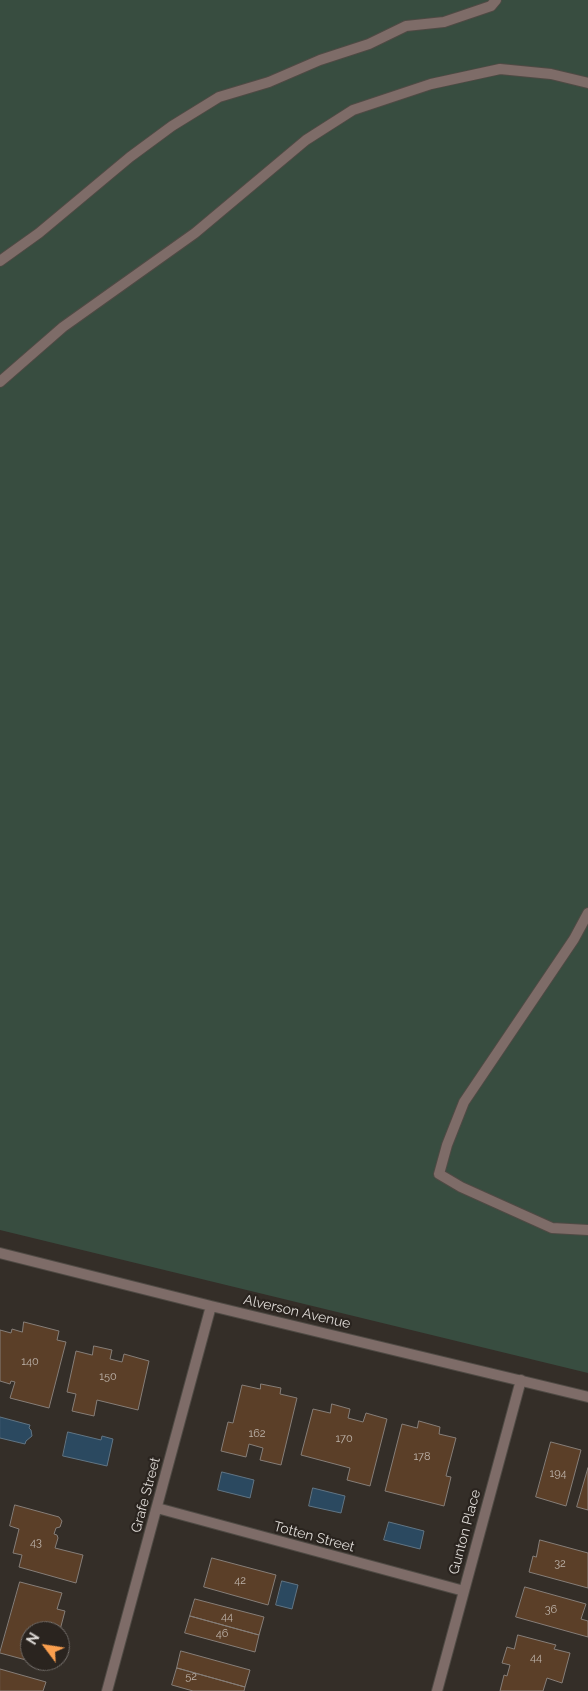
<!DOCTYPE html>
<html>
<head>
<meta charset="utf-8">
<style>
	body { margin:0 }
	#map { position:relative; width:588px; height:1691px; overflow:hidden; background:#342e28; font-family:Raleway,sans-serif }
	canvas { display:block }
	.north { position:absolute; left:20px; top:1621px; width:50px; height:50px; box-sizing:border-box; background:#2a241f; border:1px solid #726d69; border-radius:50%; rotate:301deg; font-size:14px; font-weight:700; line-height:20px; text-align:center; color:#dfdbd7 }
	.north::after { content:''; display:block; margin:auto; width:18px; height:22px; background:#fa9f4e; clip-path:polygon(50% 0,100% 100%,50% 72%,0 100%) }
</style>
</head>
<body>
<div id="map">
<canvas width="588" height="1691"></canvas>
<div class="north">N</div>
</div>
<script>
const ctx = document.querySelector('canvas').getContext('2d');
ctx.lineJoin = 'round';
function fill(path, color) { ctx.fillStyle = color; ctx.fill(path, 'evenodd'); }
function strokePath(path, color, width, dash) { ctx.strokeStyle = color; ctx.lineWidth = width; ctx.lineCap = dash ? 'butt' : 'round'; ctx.setLineDash(dash || []); ctx.stroke(path); }
function write(font, color, halo, rows, align = 'center') {
  ctx.font = font + ' Raleway,sans-serif'; ctx.lineWidth = 4.5; ctx.setLineDash([]); ctx.textBaseline = 'middle'; ctx.strokeStyle = halo; ctx.fillStyle = color; for (const [text, x, y, turn = 0] of rows) {
    ctx.save(); ctx.translate(x, y); ctx.rotate((+turn || 0) * Math.PI / 180); ctx.textAlign = isNaN(turn) ? turn : align; if (halo) ctx.strokeText(text, 0, 0); ctx.fillText(text, 0, 0); ctx.restore();
  }
}
fill(new Path2D(`
	M0,0H588V1373L0,1230Z`), '#384d40');
const water = new Path2D(`
	M0,1417L30,1425L29,1428L31,1430L32,1436L26,1441L25,1444L0,1438Z
	M68,1432L101,1440L102,1436L113,1439L107,1466L63,1456Z
	M222,1472L254,1480L250,1498L218,1490Z
	M313,1488L345,1496L341,1513L309,1506Z
	M389,1522L424,1531L420,1549L384,1540Z
	M282,1581L298,1585L292,1609L276,1605Z`);
fill(water, '#2b4960');
strokePath(water, '#617584', 1);
const building = new Path2D(`
	M24,1322L59,1331L57,1340L66,1342L49,1408L10,1398L15,1382L11,1381L10,1384L0,1381V1330L11,1333L12,1329L22,1332Z
	M94,1346L112,1350L110,1359L122,1362L124,1354L149,1361L138,1410L97,1400L94,1416L72,1411L76,1394L67,1392L76,1351L92,1355Z
	M261,1384L281,1388L280,1394L297,1398L281,1465L260,1460L263,1448L249,1444L246,1457L221,1451L228,1422L233,1423L242,1385L260,1389Z
	M332,1404L350,1409L348,1418L363,1422L366,1413L387,1419L370,1486L347,1480L350,1468L301,1455L313,1409L330,1413Z
	M419,1421L440,1427L439,1434L456,1438L446,1476L451,1477L444,1506L385,1491L402,1424L417,1428Z
	M551,1442L581,1450L566,1506L536,1497Z
	M588,1468V1510L577,1507Z
	M15,1505L59,1517L62,1521L60,1527L56,1528L54,1534L57,1535L58,1538L55,1548L83,1555L76,1583L19,1567L22,1555L13,1553L19,1529L10,1526Z
	M540,1540L588,1553V1588L529,1572L533,1556L536,1557Z
	M212,1558L276,1575L268,1605L204,1587Z
	M20,1582L62,1593L57,1609L65,1611L60,1630L52,1628L51,1631H30V1661H54L52,1667L0,1653Z
	M525,1587L586,1604L581,1619L588,1621V1637L516,1617Z
	M195,1599L264,1617L259,1635L190,1616Z
	M190,1616L259,1635L255,1652L185,1633Z
	M518,1635L556,1645L554,1649L570,1653L562,1683L547,1678L543,1691H500L504,1675L507,1676L510,1665L502,1663L507,1647L514,1649Z
	M181,1651L250,1670L245,1687L177,1668Z
	M177,1668L245,1687L244,1691H193L172,1685Z
	M0,1669L46,1682L43,1691H0Z`);
fill(building, '#5b3f28');
strokePath(building, '#867e78', 1);
const service = new Path2D(`
	M0,261L39,233L130,157L172,126L219,97L269,82L320,60L369,44L406,26L444,22L491,6L496,0
	M0,382L63,327L195,233L306,140L353,110L431,84L500,69L551,74L588,83
	M588,913L574,939L464,1102L447,1145L439,1174L461,1187L552,1228L588,1230`);
const minor = new Path2D(`
	M0,1253L211,1306L588,1397
	M157,1508L464,1591
	M107,1691L211,1306
	M437,1691L521,1380`);
strokePath(service, '#4f4a44', 12);
strokePath(minor, '#4f4a44', 12);
strokePath(service, '#7e6c68', 10);
strokePath(minor, '#7e6c68', 10);
write('11px', '#beb4ab', null, [
	["140",30,1362],
	["150",108,1377],
	["162",257,1434],
	["170",344,1439],
	["178",422,1457],
	["194",558,1474],
	["43",36,1543],
	["32",560,1564],
	["42",240,1581],
	["36",551,1610],
	["44",227,1617],
	["46",222,1634],
	["44",536,1658],
	["52",191,1677]
]);
write('14px', '#dfdbd7', '#2a241f', [
	["Alverson Avenue",297,1312,13],
	["Grafe Street",146,1495,-75],
	["Gunton Place",465,1532,-75],
	["Totten Street",314,1537,15]
]);
</script>
</body>
</html>
